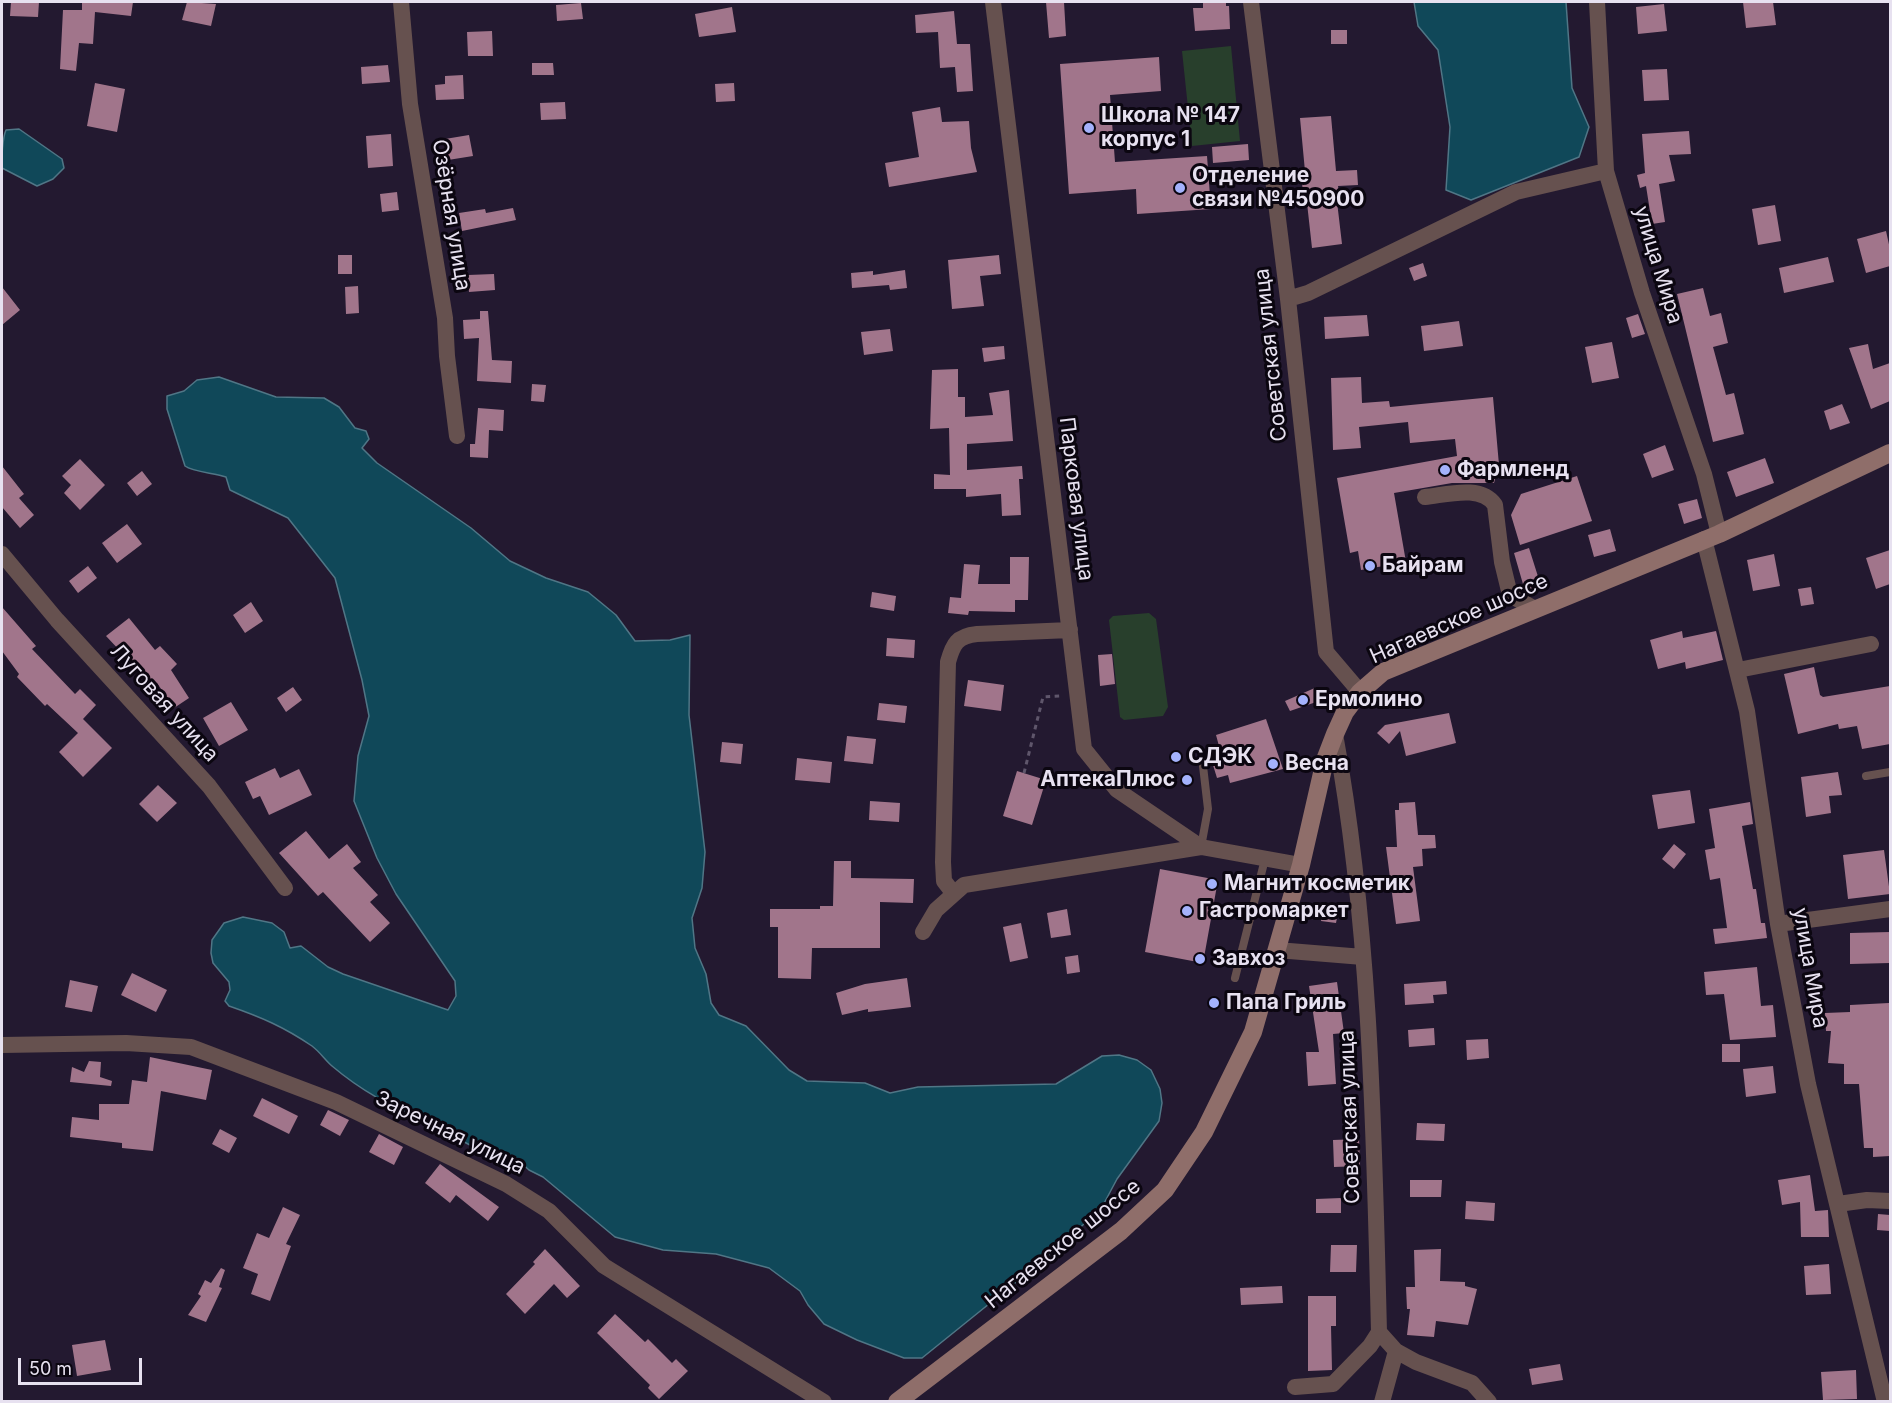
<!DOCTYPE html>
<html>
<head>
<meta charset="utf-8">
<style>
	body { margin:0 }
	#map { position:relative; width:1892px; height:1403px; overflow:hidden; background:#231930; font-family:Inter,sans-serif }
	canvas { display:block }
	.frame { position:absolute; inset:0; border:3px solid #e7e1f0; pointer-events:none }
	.scale { position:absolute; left:18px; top:1358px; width:124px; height:27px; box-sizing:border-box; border:3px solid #e7e1f0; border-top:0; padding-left:8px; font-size:18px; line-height:21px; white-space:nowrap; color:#e7e1f0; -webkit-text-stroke:4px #0b0610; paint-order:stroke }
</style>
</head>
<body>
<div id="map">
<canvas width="1892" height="1403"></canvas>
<div class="frame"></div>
<div class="scale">50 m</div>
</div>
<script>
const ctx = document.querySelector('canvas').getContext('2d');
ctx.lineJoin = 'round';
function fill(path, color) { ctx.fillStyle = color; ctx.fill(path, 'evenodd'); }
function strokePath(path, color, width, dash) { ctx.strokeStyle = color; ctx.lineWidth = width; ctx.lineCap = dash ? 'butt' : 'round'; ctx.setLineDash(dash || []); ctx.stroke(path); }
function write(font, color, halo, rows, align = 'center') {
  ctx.font = font + ' Inter,sans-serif'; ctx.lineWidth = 6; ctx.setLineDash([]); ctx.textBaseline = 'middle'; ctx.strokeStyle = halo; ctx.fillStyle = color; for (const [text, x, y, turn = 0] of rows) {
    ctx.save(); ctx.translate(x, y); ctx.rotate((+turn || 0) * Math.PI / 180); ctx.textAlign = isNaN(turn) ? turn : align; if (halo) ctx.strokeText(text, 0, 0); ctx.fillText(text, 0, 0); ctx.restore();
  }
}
fill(new Path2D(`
	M1231,46L1240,141L1192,146L1182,51Z
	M1149,613L1156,619L1168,707L1163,716L1124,720L1120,717L1109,620L1113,616Z`), '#283f2c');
const water = new Path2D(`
	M1414,2H1566L1572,88L1589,127L1579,157L1471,200L1446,190L1450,127L1438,50L1418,26Z
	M19,129L62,159L64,168L53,179L37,186L2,168C1,160 3,136 6,130Z
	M219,377L276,397L324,398L339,407L355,428L366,431L369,439L362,448L377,463L471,528L510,561L546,578L588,592L616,615L635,641L670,640L690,635L689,715L705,852L702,888L692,918L695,948L706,974L711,1003L719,1015L746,1026L789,1070L807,1081L865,1083L890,1093L918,1087L1056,1084L1102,1056L1119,1055L1137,1060L1151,1070L1160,1089L1162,1103L1159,1121L1117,1179L1101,1209L1041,1262L922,1358H904L857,1340L824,1324L808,1305L800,1291L769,1268L716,1254L663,1250L615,1237L543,1177L529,1170L515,1157L496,1159L427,1122L425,1118C392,1109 358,1088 332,1066C325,1060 320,1052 312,1046C284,1027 261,1017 229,1006L225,1001L230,990L229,982L213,963L211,953L212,940L224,923L243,917L272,923L284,932L290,948L301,946L328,967L343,974L448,1010L456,996L455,981L396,894L377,858L354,801L358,756L369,716L362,680L335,578L288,518L230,490L226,477C214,473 193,472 185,466L167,409V396L184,391L197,380Z`);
fill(water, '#104859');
strokePath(water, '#507686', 1.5);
fill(new Path2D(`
	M11,2H39L38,17L10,16Z
	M82,2H133L131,16L95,12L93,44L79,43L76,71L60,69L63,10H82Z
	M187,2L216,4L211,26L182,20Z
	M1046,2H1064L1066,36L1049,38Z
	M1203,2H1226V6H1229L1230,29L1195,31L1193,8H1203Z
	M1743,2H1773L1776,25L1746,28Z
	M581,3L583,19L557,21L556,5Z
	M1664,4L1667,31L1638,34L1636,7Z
	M732,7L736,32L699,37L695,14Z
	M954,11L957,44H970L973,91L957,92L955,67L940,68L938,32L916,33L915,15Z
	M1331,30H1347V44H1331Z
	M492,31L493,56H468L467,32Z
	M1159,57L1161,91L1110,95L1115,162L1207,156L1211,209L1137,214L1136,189L1069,194L1060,64Z
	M532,63H553L554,75H532Z
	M388,65L390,82L362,84L361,67Z
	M1667,69L1669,100L1644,101L1642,70Z
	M463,75L464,99L436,100L435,85L445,84V76Z
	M95,83L125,89L117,132L87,126Z
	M734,83L735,101L716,102L715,84Z
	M565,102L566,119L541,120L540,103Z
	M940,107L942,122L969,121L971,148L977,172L889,187L885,163L919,157L912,112Z
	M1331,116L1336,171L1357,170L1358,185L1338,186L1339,193H1336L1342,244L1312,248L1306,194L1303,195L1302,182H1306L1300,118Z
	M1689,131L1691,154L1669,155L1675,181L1659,184L1665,222L1652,224L1646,186L1640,188L1637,175L1645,173L1642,134Z
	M391,134L393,166L368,168L366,136Z
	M469,135L473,156L448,160L445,139Z
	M1248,144L1249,160L1213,163L1212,147Z
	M397,192L399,210L382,212L380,194Z
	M1775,205L1781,241L1758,245L1752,209Z
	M513,208L516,220L462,231L459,213L485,209L486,213Z
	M1886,231L1890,249V266L1866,273L1857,239Z
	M338,255H352V274H338Z
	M999,255L1001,274L980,276L984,306L952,309L948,260Z
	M1828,257L1834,282L1784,293L1779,268Z
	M1423,263L1427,276L1414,281L1409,268Z
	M905,270L907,288L890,290L889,285L852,288L851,273L873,271V275Z
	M494,274L495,290L469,292L468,275Z
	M358,286L359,313L346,314L345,287Z
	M2,287L20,310L2,325Z
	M1703,288L1710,316L1721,313L1728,343L1713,347L1726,395L1734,393L1744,434L1713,442L1677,294Z
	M480,311H488L492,360L512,361L511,383L477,381L479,338L464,339L463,320L480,319Z
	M1638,314L1645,334L1632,338L1626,318Z
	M1367,315L1369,336L1325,339L1324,317Z
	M1459,321L1463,346L1424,351L1421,326Z
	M890,329L893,351L864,355L861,332Z
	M1612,342L1619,378L1592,383L1585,347Z
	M1868,344L1873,369L1890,363V401L1871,409L1849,348Z
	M1004,346L1005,359L984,362L982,348Z
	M958,369V397H965V417L993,415L989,393L1009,390L1013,441L967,444V470L1022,466L1023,479H1019L1021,515L1002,516L1001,494L966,497V489H934V474L950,475L949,428L930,429L932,370Z
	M1361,377L1362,403L1389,401L1390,407L1493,397L1499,465L1494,483H1452L1394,493L1406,562L1361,570L1358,551L1350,553L1337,478L1457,456L1455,439L1410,443L1408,422L1359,427L1361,448L1333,450L1331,378Z
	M532,384L546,385L544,402L531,401Z
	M1842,404L1850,423L1830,430L1824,411Z
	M478,408L504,410L503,431L489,430L488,458L470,457V444H475Z
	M1665,445L1674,470L1652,478L1643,454Z
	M1765,458L1774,483L1736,497L1727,472Z
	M80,459L105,485L80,510L64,493L71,485L62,476Z
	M2,466L24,494L19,498L34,515L20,528L2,507Z
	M142,471L152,484L137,496L127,483Z
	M1577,476L1592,521L1520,545L1511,515L1521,494Z
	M1697,499L1702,518L1684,524L1678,504Z
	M127,524L142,544L117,563L102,543Z
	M1610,529L1616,551L1594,557L1588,535Z
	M1529,548L1541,586L1525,591L1514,553Z
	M1890,550V584L1876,589L1866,558Z
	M1774,554L1780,586L1753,591L1747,560Z
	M1010,557H1029L1028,600H1015V612L969,611L968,615L948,613L950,597L961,598L964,564L980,565L978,584H1010Z
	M88,566L97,578L78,593L69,581Z
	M1811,587L1814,604L1801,606L1798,589Z
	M872,592L896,596L894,611L870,607Z
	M251,602L263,621L245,633L233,615Z
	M2,607L36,646L32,649L75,694L80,689L96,705L83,719L112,748L83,777L59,752L78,733L47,704L45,706L17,677L19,674L2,651Z
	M129,618L155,650L160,646L177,664L171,670L189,698L174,708L157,683L154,687L106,636Z
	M1682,631L1683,638L1716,631L1723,660L1686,669L1685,662L1658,669L1650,640Z
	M887,638L915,640L914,658L886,656Z
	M1112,654L1115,684L1100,686L1098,655Z
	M1814,667L1820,695L1823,697L1890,686V744L1862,749L1857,726L1839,729L1838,724L1798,734L1784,674Z
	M968,680L1004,685L1001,711L964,706Z
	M293,687L302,700L286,712L277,698Z
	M1317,687L1322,700L1290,711L1285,701Z
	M231,702L248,730L219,746L203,718Z
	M879,703L907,706L905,723L877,720Z
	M1449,713L1456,743L1406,756L1400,731L1389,744L1377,733L1385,725Z
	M1266,719L1283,769L1230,783L1228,775L1217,778L1208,749L1219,746L1216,735Z
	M847,736L876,739L873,764L844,761Z
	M722,742L743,744L741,764L720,762Z
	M797,758L832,762L830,783L795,780Z
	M275,768L280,778L299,769L312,795L269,815L260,796L253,799L245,782Z
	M1017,771L1046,780L1032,825L1003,816Z
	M1838,772L1842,795L1829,796L1831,813L1806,817L1801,777Z
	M158,785L177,803L157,822L139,804Z
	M1690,790L1695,823L1658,829L1652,795Z
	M870,801L900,803L899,822L869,820Z
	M1415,802L1418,835H1435L1436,848L1422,849L1423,866L1413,867L1420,921L1396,924L1386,847H1397L1395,810H1399V803Z
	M1750,802L1753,824L1742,826L1753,889H1756L1761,923H1765L1767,938L1715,944L1713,929L1727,928L1720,878L1710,880L1705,850L1715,848L1709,809Z
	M306,831L329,859L347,844L361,862L353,868L378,895L370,902L390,923L370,942L323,892L318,896L279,853Z
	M1674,844L1686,854L1674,869L1662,859Z
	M1884,850L1890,894L1848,899L1843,855Z
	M834,861H851V878L914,879L913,903L880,902V948H812L811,979L778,978V927H770V909H820V906H833Z
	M1160,869L1218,880L1203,963L1145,952Z
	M1323,905L1339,907L1336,923L1321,921Z
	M1067,909L1071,935L1051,938L1047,913Z
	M1021,923L1028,958L1010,962L1003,927Z
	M1890,932V963L1850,964V933Z
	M1078,955L1080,972L1067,974L1065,957Z
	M1757,967L1761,1006L1773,1005L1776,1037L1730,1040L1724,994L1706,995L1704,972Z
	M132,973L167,990L156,1012L121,995Z
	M907,978L911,1007L868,1012V1009L842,1015L836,993L865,984Z
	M70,980L98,986L92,1012L65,1007Z
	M1446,981L1447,994L1433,995L1434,1003L1405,1005L1404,984Z
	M1337,982L1344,1033L1333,1034L1336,1084L1308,1086L1306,1052H1319L1309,986Z
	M1889,1003L1890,1156L1873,1157V1148H1864L1859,1084H1844V1064L1828,1063L1831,1031H1826L1825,1013L1850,1012V1005Z
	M1434,1028L1435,1045L1409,1047L1408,1030Z
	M1488,1039L1489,1058L1467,1060L1466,1040Z
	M1722,1044H1740V1062H1722Z
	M150,1057L212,1070L206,1100L161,1091L153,1151L122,1148V1143L70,1137L72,1117L99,1120V1104H129L132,1080L147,1082Z
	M89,1061L101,1062L100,1077L112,1081L111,1086L70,1082L72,1067L84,1072Z
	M1773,1066L1776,1093L1746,1097L1743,1069Z
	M262,1098L298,1116L289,1134L253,1116Z
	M328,1110L349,1120L340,1136L320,1125Z
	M1417,1123L1445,1124L1444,1141L1416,1140Z
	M220,1129L237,1138L229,1153L212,1144Z
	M379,1134L403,1147L394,1165L369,1152Z
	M1359,1139L1360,1166L1334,1167L1333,1140Z
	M440,1164L499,1207L488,1221L456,1195L450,1203L425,1183Z
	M1810,1175L1815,1211L1828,1210L1829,1237H1801L1800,1202L1782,1205L1778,1180Z
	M1410,1180H1442L1441,1197H1410Z
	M1341,1198V1213H1316V1199Z
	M1466,1201L1495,1203L1494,1221L1465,1219Z
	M283,1207L300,1215L286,1244L291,1246L270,1301L251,1294L258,1274L243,1268L257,1233L269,1238Z
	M1878,1214L1890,1215V1231L1877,1230Z
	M1331,1245H1357L1356,1272H1330Z
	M545,1249L580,1286L567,1298L554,1284L525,1314L506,1294L535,1264L533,1262Z
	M1441,1249L1440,1281L1465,1282V1286L1477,1289L1468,1325L1436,1321L1434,1337L1407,1335L1410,1309H1407L1406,1287H1415L1414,1250Z
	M1829,1264L1831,1294L1806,1295L1804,1266Z
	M221,1268L225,1270L219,1287L222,1288L206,1322L188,1315L201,1296L198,1294L205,1280L211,1283Z
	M1282,1286L1283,1303L1241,1305L1240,1288Z
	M1308,1296H1336V1326H1331L1332,1370L1308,1371Z
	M615,1314L645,1342L648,1339L672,1363L676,1359L688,1371L659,1399L648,1388L650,1385L597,1333Z
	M105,1340L111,1370L77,1376L72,1345Z
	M1560,1364L1563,1380L1532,1385L1529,1369Z
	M1856,1370L1857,1399L1823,1400L1821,1372Z`), '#a1758b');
strokePath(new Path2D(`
	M1024,773L1043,697L1061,696`), '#5f566b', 3, [4.5, 4.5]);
strokePath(new Path2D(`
	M1866,776L1890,772
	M1201,847L1208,809L1203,766
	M1235,978L1265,859`), '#66514f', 8);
strokePath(new Path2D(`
	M401,2L410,104L445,318L447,356L457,436
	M993,2L1084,749L1117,790L1201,847L1301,865
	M1251,2L1288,299L1326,652L1360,692
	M1597,2L1606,171L1642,293L1704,474L1719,534
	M1288,299L1308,293L1516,192L1606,171
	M1425,497C1446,495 1481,484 1495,505L1502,562L1510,595L1535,609
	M1704,539L1747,711L1778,924L1808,1084L1885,1402
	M2,554L57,620L209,786L285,888
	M1738,670L1871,644
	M1335,734C1371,931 1374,1132 1379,1332L1396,1351L1416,1362L1472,1383L1489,1402
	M954,894L944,881L943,862L948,662C953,644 957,636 977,634L1070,630
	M1778,924L1890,909
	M923,932L936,910L964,885L1201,847
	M1277,950L1363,957
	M2,1045L126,1043L191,1047L336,1102L506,1184L549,1211L604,1266L824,1402
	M1838,1204L1867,1200L1890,1201
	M1295,1387L1333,1384L1370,1346L1379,1332
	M1382,1402L1396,1351`), '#66514f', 16);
strokePath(new Path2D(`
	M897,1402L1121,1231L1165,1190L1204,1132L1253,1032L1301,865L1325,760L1335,734L1345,712L1360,692L1383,672L1719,534L1890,453`), '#8f6e6a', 18);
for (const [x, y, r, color] of [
	[1089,128,6,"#a4b2fc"],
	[1180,188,6,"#a4b2fc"],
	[1445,470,6,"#a4b2fc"],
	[1370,566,6,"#a4b2fc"],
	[1303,700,6,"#a4b2fc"],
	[1176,757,6,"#a4b2fc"],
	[1273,764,6,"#a4b2fc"],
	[1187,780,6,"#a4b2fc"],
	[1212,884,6,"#a4b2fc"],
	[1187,911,6,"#a4b2fc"],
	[1200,959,6,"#a4b2fc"],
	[1214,1003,6,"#a4b2fc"]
]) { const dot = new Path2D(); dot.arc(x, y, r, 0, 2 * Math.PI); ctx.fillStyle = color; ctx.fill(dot); strokePath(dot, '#0b0610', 2); }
write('bold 21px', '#e7e1f0', '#0b0610', [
	["Школа № 147",1101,116],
	["корпус 1",1101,140],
	["Отделение",1192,176],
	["связи №450900",1192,200],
	["Фармленд",1457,470],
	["Байрам",1382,566],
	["Ермолино",1315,700],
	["СДЭК",1188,757],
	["Весна",1285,764],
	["АптекаПлюс",1175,780,"right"],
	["Магнит косметик",1224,884],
	["Гастромаркет",1199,911],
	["Завхоз",1212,959],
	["Папа Гриль",1226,1003]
], 'left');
write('21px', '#e7e1f0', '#0b0610', [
	["Озёрная улица",451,215,81],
	["улица Мира",1658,265,73],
	["Советская улица",1271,355,-96],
	["Парковая улица",1076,499,83],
	["Нагаевское шоссе",1459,619,-24],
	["Луговая улица",164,703,48],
	["улица Мира",1810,968,80],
	["Советская улица",1350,1117,-92],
	["Заречная улица",450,1133,26],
	["Нагаевское шоссе",1063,1244,-39]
]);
</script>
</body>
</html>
